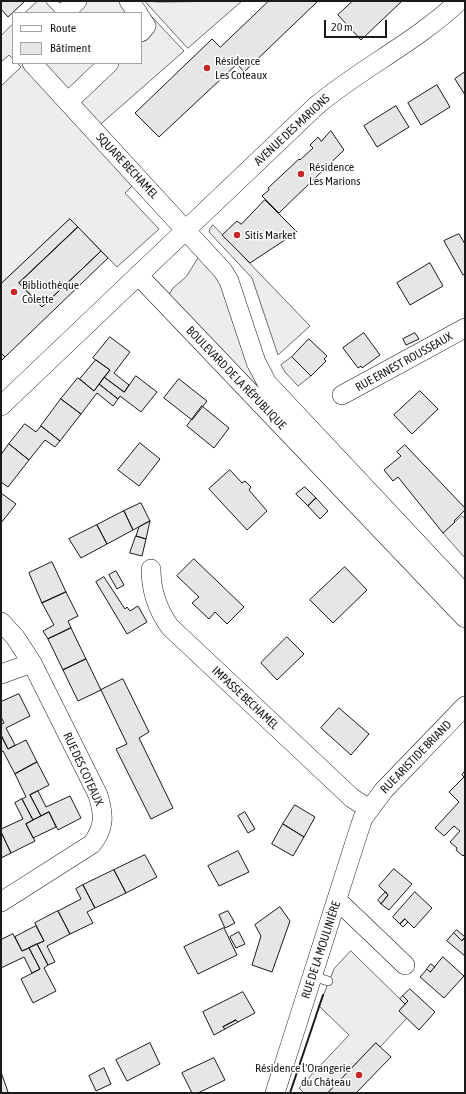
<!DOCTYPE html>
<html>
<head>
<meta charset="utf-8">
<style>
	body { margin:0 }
	#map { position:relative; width:466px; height:1094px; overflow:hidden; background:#fff; font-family:"Asap Condensed",sans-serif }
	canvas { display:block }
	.frame { position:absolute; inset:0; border:2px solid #1a1a1a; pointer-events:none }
	.legend { position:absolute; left:12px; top:12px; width:130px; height:52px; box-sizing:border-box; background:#fff; border:1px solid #a3a3a3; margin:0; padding:5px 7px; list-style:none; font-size:12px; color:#1a1a1a }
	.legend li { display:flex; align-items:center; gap:8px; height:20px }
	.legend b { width:20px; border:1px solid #a3a3a3 }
	.scale { position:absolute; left:324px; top:20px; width:63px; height:18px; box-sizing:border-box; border:2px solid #1a1a1a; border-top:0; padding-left:5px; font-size:12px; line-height:14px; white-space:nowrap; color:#1a1a1a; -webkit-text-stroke:3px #fff; paint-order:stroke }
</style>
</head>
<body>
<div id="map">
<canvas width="466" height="1094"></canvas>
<div class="frame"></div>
<ul class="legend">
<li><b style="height:5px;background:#fff"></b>Route</li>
<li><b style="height:11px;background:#e6e6e6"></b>Bâtiment</li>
</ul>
<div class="scale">20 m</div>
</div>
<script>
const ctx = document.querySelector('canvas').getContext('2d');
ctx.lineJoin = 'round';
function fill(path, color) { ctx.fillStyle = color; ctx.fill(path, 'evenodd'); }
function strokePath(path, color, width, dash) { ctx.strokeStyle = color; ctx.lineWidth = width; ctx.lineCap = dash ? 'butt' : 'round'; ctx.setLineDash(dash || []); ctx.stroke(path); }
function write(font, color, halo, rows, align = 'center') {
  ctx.font = font + ' "Asap Condensed",sans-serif'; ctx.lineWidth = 3; ctx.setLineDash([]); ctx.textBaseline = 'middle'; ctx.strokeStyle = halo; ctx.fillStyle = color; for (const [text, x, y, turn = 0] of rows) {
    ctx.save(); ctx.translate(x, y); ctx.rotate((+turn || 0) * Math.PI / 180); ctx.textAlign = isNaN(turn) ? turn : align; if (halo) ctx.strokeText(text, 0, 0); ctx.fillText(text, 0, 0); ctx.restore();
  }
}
const built = new Path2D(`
	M38,1H137L184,51L94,130L133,185L125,193L159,229L117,267L70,219L1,284V86L21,67L17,63H141V13H25Z
	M145,1L159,2L242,1L188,48Z
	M13,24V59L9,55L1,62V36Z
	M213,225L310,326L278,355L252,278L209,232L210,229Z
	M199,257L219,277L257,386L168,296L173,288L186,277Z
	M292,357L311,376L298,386L285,372L281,365Z
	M462,516L465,519V558L443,533Z
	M351,951L405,1004L399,1011L407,1018L380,1047L376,1043L328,1093H304L299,1088L349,1035L319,1006L334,969Z`);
fill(built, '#ededed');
strokePath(built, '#6a6a6a', 1);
const building = new Path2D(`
	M1,1H25L8,17L1,9Z
	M269,1H318L244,72L237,64L159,137L135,113L212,39L220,47Z
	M353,1H402L361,40L338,15Z
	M465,72V95L455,79Z
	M437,85L450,107L421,125L408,103Z
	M396,106L409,127L377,147L364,126Z
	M331,131L344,150L279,213L262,196L269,190L268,188L299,159L300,160L313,148L310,145L318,137L321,141Z
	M265,200L297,232L250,263L222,235L237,221L241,224Z
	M70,219L78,227L19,283L42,307L101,251L108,258L5,357L1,353V284Z
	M78,227L101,251L42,307L19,283Z
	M459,234L465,244V274L463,275L444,241Z
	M430,263L443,286L410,305L397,283Z
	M364,333L380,355L362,368L361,366L358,368L343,348Z
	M415,333L419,339L406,345L403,339Z
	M110,337L130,352L114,373L129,385L124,392L104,377L110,370L93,358Z
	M309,339L327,356L324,359L326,361L311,376L292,357Z
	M1,353L5,357L1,361Z
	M96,360L110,370L94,391L80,379Z
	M136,376L157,392L141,412L120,396L118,399L99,384L104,377L124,392Z
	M78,378L94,391L99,384L118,399L113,406L97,393L81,414L61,399Z
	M179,379L207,401L192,420L164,398Z
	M420,391L438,409L412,434L394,415Z
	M61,399L81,414L60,441L41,426Z
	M202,406L229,428L214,448L187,426Z
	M25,424L36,432L41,426L60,441L55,447L45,440L29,460L9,444Z
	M140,443L160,459L139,486L118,470Z
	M9,444L29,460L8,487L1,482V455Z
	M405,445L465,508V510L454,521L455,522L443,533L398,477L393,481L384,470L401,456L397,452Z
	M230,470L242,483L245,481L251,487L249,490L267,511L247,530L209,489Z
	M305,487L316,498L308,506L296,494Z
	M1,493L16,504L1,523Z
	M316,498L328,511L320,519L308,506Z
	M141,503L150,521L133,530L124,511Z
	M124,511L133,530L107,544L97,525Z
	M150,521L146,539L136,536L139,527Z
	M97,525L107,544L81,558L69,539Z
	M136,536L146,539L142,556L130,553Z
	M194,559L244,607L227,624L215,612L209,619L192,603L199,597L177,576Z
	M52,562L66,592L42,603L29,573Z
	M345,567L367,590L333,623L310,600Z
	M116,571L124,585L117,589L109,575Z
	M104,577L125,609L127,607L130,611L138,606L147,622L127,634L96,582Z
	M66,592L78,616L68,621L71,628L48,639L43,631L54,625L42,603Z
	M71,628L86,659L63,670L48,639Z
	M287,637L304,654L277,680L261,663Z
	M86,659L101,690L78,701L63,670Z
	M123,679L149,732L139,738L173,808L151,819L116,749L127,744L101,690Z
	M19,694L30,716L6,728L15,745L8,749L1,735V724L4,723L1,717V702Z
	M339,708L369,734L351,755L321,728Z
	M1,735L8,749L26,740L37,762L15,774L3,751L1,752Z
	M37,762L49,785L30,795L41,816L33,820L22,799L26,797L15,774Z
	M465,771V854L463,856L456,850L457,848L450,842L460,831L454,826L444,836L435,828L459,802L449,792L464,777L462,775Z
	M38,791L46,807L70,796L81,818L58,830L49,812L41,816L30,795Z
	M22,799L33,820L26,824L35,841L11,853L1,832V829L23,819L15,803Z
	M295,805L315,817L304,837L283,824Z
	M49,812L56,827L33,838L26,824Z
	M245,812L255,829L248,833L238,816Z
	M283,824L304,837L293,856L272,844Z
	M1,832L11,853L1,858Z
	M238,851L249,872L219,886L208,866Z
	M145,855L157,877L126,893L114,870Z
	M394,869L412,884L389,910L381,904L388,895L379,886Z
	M114,870L126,893L95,908L83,885Z
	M83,885L95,908L87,912L93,923L70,934L58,911L81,899L76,889Z
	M386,892L388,895L381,904L378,900Z
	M415,892L432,908L414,928L405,919L400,924L393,917Z
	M280,907L290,921L272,972L252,965L261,936L255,925Z
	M58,911L70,934L47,946L55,962L48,965L37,944L44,941L35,923Z
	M228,911L235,923L225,928L219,915Z
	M405,919L408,922L403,927L400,924Z
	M36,926L44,941L22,951L15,937Z
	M224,928L237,955L198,974L184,947Z
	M457,930L465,937L462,941L454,933Z
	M239,932L245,944L236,948L230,937Z
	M454,933L462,941L465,937V956L447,941Z
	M13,934L22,951L29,948L40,969L32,973L24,957L1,968V940Z
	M37,944L48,965L44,968L56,991L33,1003L21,979L40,969L29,948Z
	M443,957L464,976L444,998L420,977L427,969L430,972Z
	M431,964L435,967L430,972L427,969Z
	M410,989L435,1012L419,1030L399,1011L408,1001L403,996Z
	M243,992L255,1013L238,1022L236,1020L223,1027L225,1029L214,1035L203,1012Z
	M403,996L408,1001L405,1004L400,999Z
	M236,1020L238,1022L225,1029L223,1027Z
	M150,1043L160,1064L127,1081L116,1060Z
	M376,1043L391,1057L356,1093H328Z
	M214,1058L225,1080L198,1093H192L182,1073Z
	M104,1068L111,1084L96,1091L89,1076Z
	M1,1072L8,1092L5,1093H1Z`);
fill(building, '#e6e6e6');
strokePath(building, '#1a1a1a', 1);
const service = new Path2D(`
	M51,1L63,13
	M312,976L328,981`);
const minor = new Path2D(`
	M129,1L138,13
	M64,13L77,1
	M141,18L146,26L141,32
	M32,63L223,271L229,281L256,362L267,383L465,594
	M68,102L109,63
	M138,275L465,618
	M342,395L465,328
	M1,406L316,106C361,68 416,42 459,1
	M151,569C151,591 157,609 170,627L352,798L369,809
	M1,622L15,637L32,663L98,795C104,815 105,827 92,844L1,902
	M1,674L32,663
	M337,900L405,965
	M275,1093L358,833L363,818L384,790L465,706`);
strokePath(service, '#1a1a1a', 10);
strokePath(minor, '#1a1a1a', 20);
strokePath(service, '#fff', 9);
strokePath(minor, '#fff', 19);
strokePath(new Path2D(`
	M290,1093L323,995`), '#1a1a1a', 2);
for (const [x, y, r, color] of [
	[207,68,4,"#c62828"],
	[301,174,4,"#c62828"],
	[237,235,4,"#c62828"],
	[14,292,4,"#c62828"],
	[359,1075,4,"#c62828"]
]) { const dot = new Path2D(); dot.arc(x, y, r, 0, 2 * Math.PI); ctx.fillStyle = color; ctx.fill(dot); strokePath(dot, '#fff', 1.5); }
write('12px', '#1a1a1a', '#fff', [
	["Résidence",215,61],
	["Les Coteaux",215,75],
	["Résidence",309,167],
	["Les Marions",309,181],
	["Sitis Market",245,235],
	["Bibliothèque",22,285],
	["Colette",22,299],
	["Résidence l'Orangerie",351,1068,"right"],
	["du Château",351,1082,"right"]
], 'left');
write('12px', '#1a1a1a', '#fff', [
	["AVENUE DES MARIONS",292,130,-43],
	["SQUARE BECHAMEL",127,166,47],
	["RUE ERNEST ROUSSEAUX",404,362,-29],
	["BOULEVARD DE LA RÉPUBLIQUE",236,378,46],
	["IMPASSE BECHAMEL",245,698,43],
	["RUE ARISTIDE BRIAND",416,757,-46],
	["RUE DES COTEAUX",83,769,65],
	["RUE DE LA MOULINIÈRE",321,950,-72]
]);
</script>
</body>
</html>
